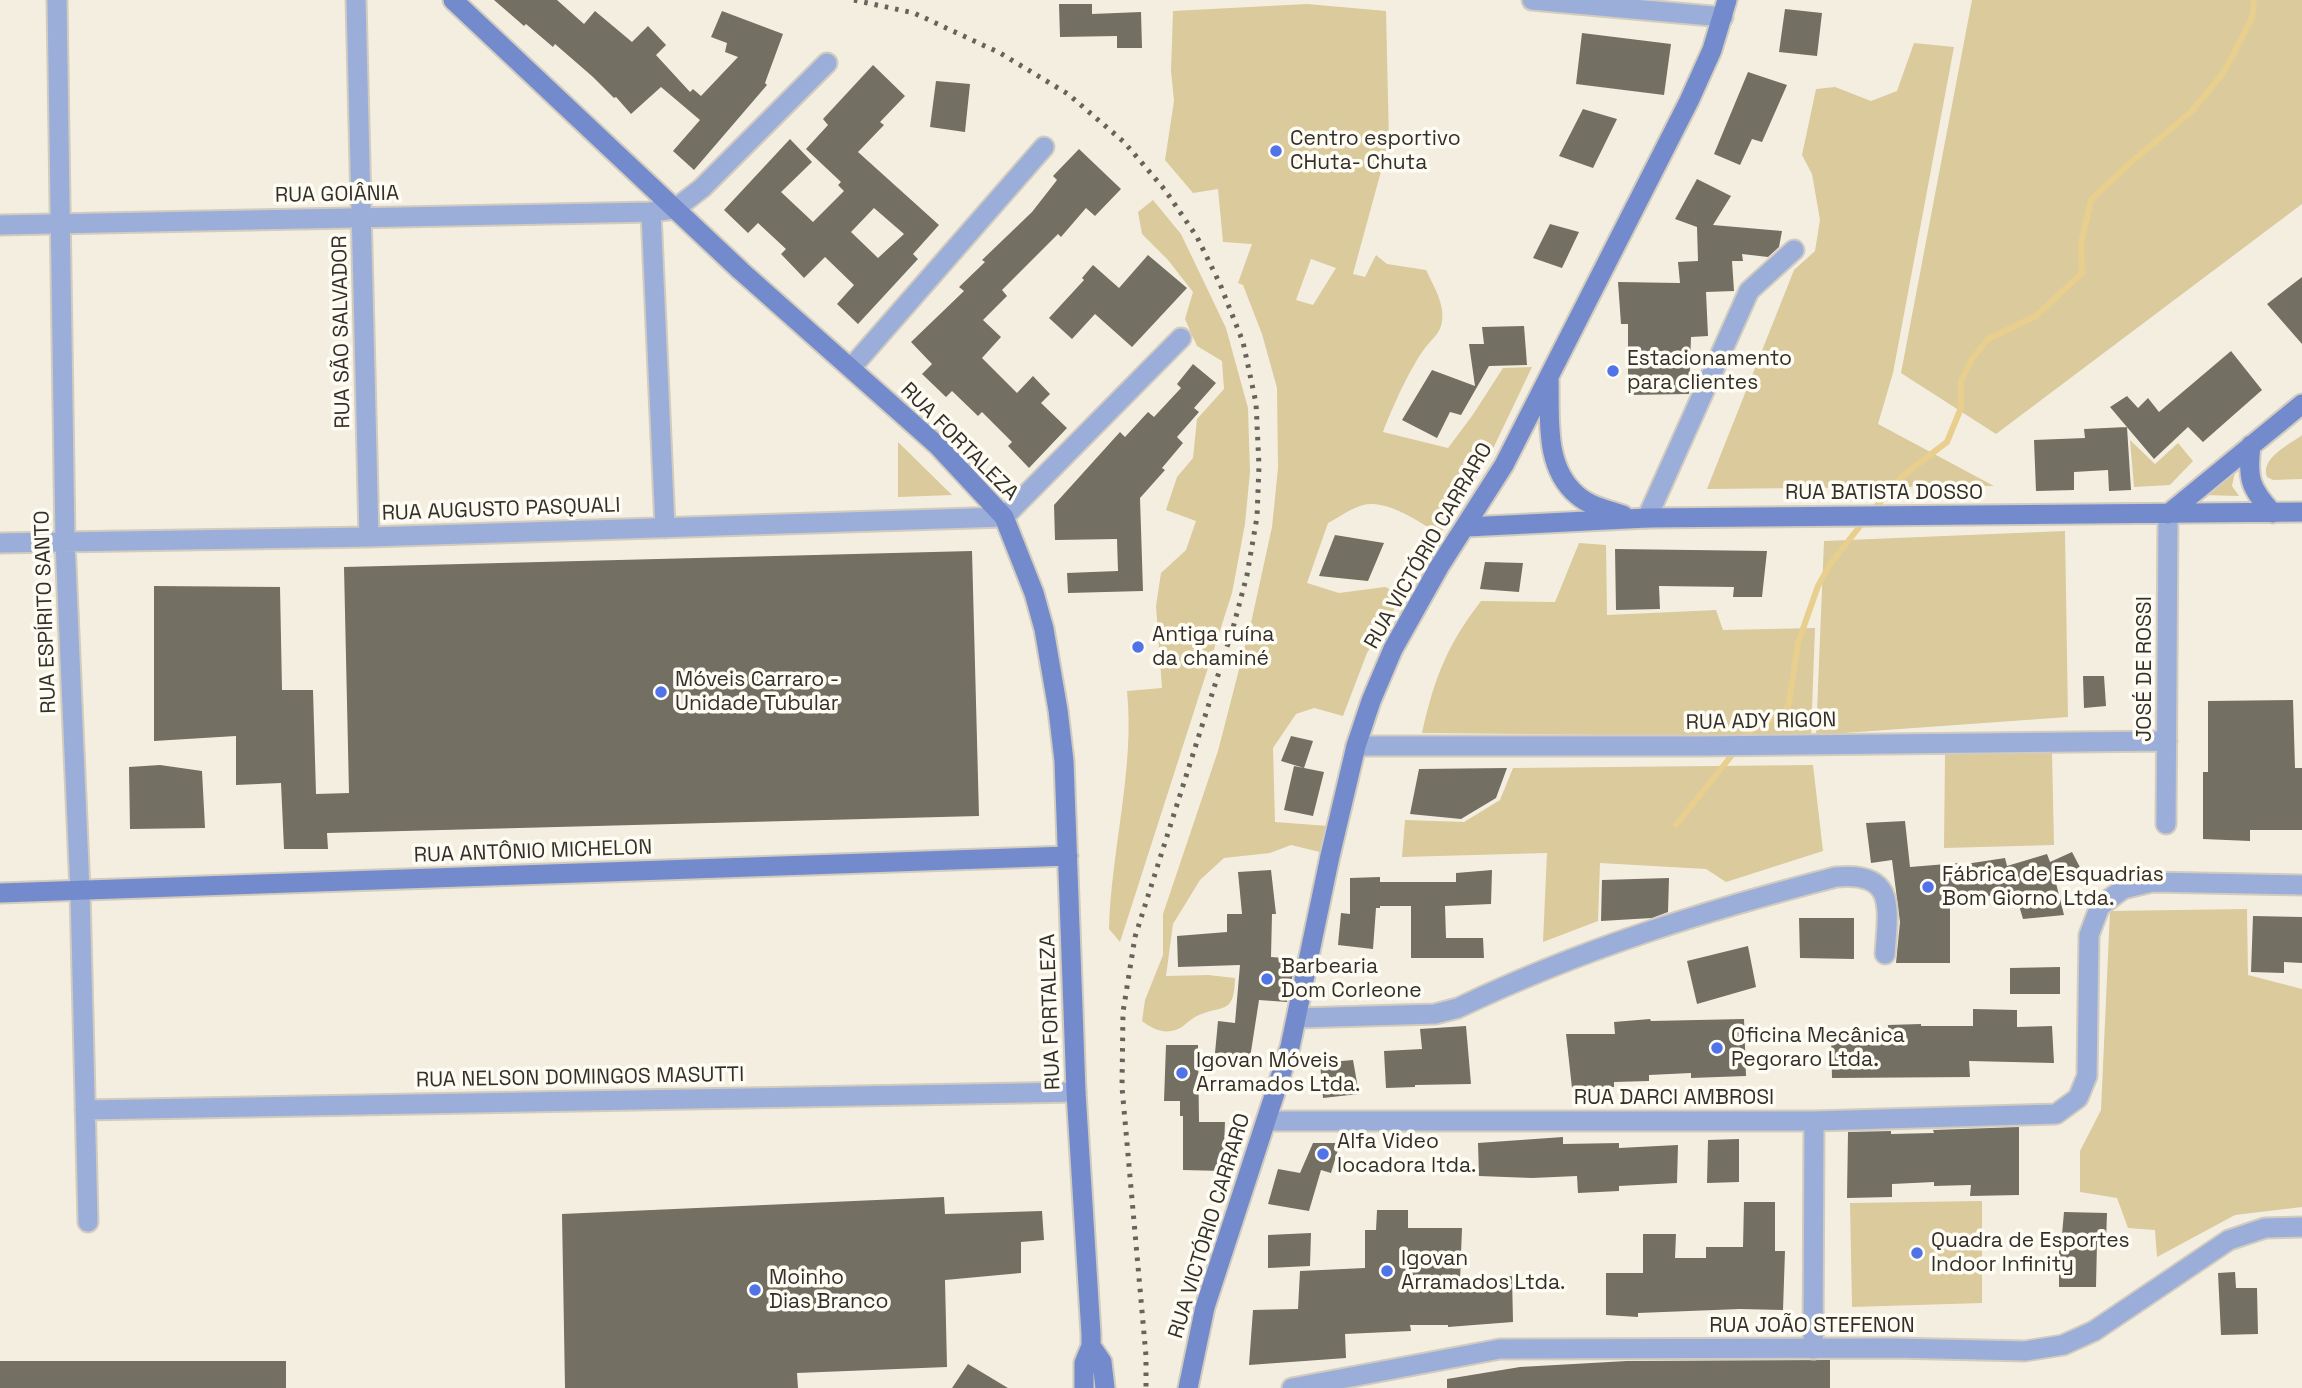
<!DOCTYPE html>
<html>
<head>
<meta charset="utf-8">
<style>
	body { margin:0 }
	canvas { display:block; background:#f4eee0 }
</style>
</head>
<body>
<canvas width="2302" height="1388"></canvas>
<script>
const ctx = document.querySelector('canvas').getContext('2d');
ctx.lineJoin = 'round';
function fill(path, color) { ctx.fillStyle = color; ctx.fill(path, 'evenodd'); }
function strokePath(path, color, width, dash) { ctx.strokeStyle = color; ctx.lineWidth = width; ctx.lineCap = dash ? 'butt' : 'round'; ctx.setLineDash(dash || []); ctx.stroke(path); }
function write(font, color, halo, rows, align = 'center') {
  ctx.font = font + ' "Space Grotesk",sans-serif'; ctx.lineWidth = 7; ctx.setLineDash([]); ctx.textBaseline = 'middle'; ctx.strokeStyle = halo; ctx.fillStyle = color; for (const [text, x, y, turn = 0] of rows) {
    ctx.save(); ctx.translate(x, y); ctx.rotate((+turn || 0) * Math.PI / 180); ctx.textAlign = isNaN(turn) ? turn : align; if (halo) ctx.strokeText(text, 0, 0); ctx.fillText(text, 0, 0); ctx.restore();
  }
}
fill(new Path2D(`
	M1972,0H2302V204L1996,434L1901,373Z
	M1307,4L1386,11L1389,142L1353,274L1365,277L1376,255L1387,264L1426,270C1433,285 1445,304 1442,321C1441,333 1431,340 1425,348C1410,368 1392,408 1383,432L1448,448L1472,416L1503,368L1532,367L1489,457L1440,534C1420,523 1388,499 1363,505C1351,508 1338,518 1328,523L1307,583L1339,593L1385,587L1403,595L1367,653L1343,716L1314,708L1296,714L1273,748L1275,822L1328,826L1320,852L1291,845L1270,853L1224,858L1200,880L1173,924L1166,976L1208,975L1235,978C1234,1016 1223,1004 1197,1016C1190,1019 1185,1026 1178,1029C1165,1035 1152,1029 1142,1021L1145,1000L1163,955V914L1218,751L1251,623L1272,527L1278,468L1277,388L1262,334L1243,285L1238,283L1252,244L1223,242L1218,189L1193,193L1165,160L1174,101L1171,71L1173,11ZM1311,259L1336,268L1313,305L1296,300Z
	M1914,43L1954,47L1893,373L1878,424L1994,486L1707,489L1794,270L1815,251L1820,220L1812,174L1802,155L1816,89L1835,87L1871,101L1897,91Z
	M1153,200L1181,234L1226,328L1248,408L1250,472L1245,524L1232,593L1120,942L1109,929C1111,851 1135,768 1127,691L1162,688L1156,606L1161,573L1186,550L1196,521L1166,510L1177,477L1193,458L1197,419L1224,389L1222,361L1197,346L1185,319L1193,292L1168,260L1142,234L1138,212Z
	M2302,435V479L2273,480L2267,477C2260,458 2289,445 2302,435Z
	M2130,440L2155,464L2178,443L2193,461L2170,485L2134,487Z
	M898,442L952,495L898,497Z
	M2235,472L2232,486L2239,496L2204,495Z
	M2065,531L2068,717L1816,735L1824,541Z
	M1579,543L1606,545L1607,615L1716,610L1723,630L1815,628L1811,737L1422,733C1434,679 1447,645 1481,601L1555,602Z
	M2052,752L2054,845L1944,848L1945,754Z
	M1813,765L1823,851L1726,882L1706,869L1600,863L1598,921L1543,942L1547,853L1402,857L1405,820L1464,822L1500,800L1513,768Z
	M2247,909L2248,975L2302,989V1207L2235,1215L2157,1257L2155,1230L2128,1228L2117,1198L2080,1192V1151L2101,1110L2110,911Z
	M1982,1201V1303L1852,1307L1850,1203Z`), '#dbca9c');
strokePath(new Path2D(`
	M1871,513L1901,477L1947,442L1961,408V381L1972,359L1988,339L2036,316L2082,273L2081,243L2091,200L2130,163L2192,111L2224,72L2252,18L2254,0
	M1743,741L1758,722L1769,721L1784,715L1789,703L1798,643L1818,586L1831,563L1864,521
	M1676,825L1736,750`), '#e8cf8d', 6);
fill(new Path2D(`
	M494,0H557L584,24L595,11L632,42L648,26L666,45L656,55L690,92L693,89L701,96L738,57L725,52L727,43L711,37L722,11L783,34L765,83L767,85L694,170L673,151L700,120L661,87L631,114L616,97L614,98L593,77L555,44L553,47L526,24L524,26Z
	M1059,4H1092V14L1141,12L1142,48H1117V36L1060,37Z
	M1785,9L1822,13L1817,56L1779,52Z
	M1582,33L1671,44L1664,95L1576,84Z
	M873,65L905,96L880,122L884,125L858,152L939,225L913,254L918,259L858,324L837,304L854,285L825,257L804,278L781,254L786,249L758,223L748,233L724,210L790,139L812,162L781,192L813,222L844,191L838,185L841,182L806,149L828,125L823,119ZM874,208L904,234L878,258L851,232Z
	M1748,72L1787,85L1762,142L1752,139L1740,165L1714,154Z
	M936,81L970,84L965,132L930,127Z
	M1583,109L1617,119L1593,168L1559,156Z
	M1079,149L1121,189L1095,216L1086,208L1061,237L1058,234L1002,290L1007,296L983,320L1001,337L982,358L1017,393L1033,376L1050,394L1041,403L1067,428L1029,468L1008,446L1012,442L982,412L978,416L952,391L946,397L922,374L932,364L911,342L964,291L959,287L985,262L982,260L1032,212L1057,180L1053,176Z
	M1697,179L1731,196L1713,225L1782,231L1779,247L1768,257L1742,254L1743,261H1732L1734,291L1706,292L1708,336L1691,337L1689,394L1628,395V324H1621L1618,282L1680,283L1678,262L1698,261L1697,227L1675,219Z
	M1550,224L1579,232L1562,268L1533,258Z
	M1148,255L1187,288L1132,347L1095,314L1072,339L1049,318L1084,280L1082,278L1093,265L1119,288Z
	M2302,277V344L2267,304Z
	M1524,326L1527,365L1489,366L1461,415L1450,412L1437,438L1402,420L1432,370L1475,386L1469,344H1484L1482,327Z
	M2231,351L2262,390L2203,442L2188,427L2154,459L2110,407L2127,396L2138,408L2148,398L2159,412Z
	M1193,364L1216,383L1194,408L1199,412L1177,437L1183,443L1162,468L1165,470L1140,498L1143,591L1068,593L1067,573L1118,571L1117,539L1055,540L1054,505L1120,432L1125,437L1148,412L1154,417L1181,388L1177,384Z
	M2127,427L2131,490L2109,491L2108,470L2074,472V490L2036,491L2034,440L2085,438L2084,429Z
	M1335,535L1384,543L1368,581L1319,576Z
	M1615,549L1767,551L1762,597H1733L1734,587L1659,586L1660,609L1616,610Z
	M972,551L979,816L327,833L328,849H284L281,783L236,785V736L154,741V586L280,587L282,690H313L316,794L349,793L344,567Z
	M1485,562L1523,563L1519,592L1480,589Z
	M2083,676H2104L2106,706L2084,708Z
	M2293,700L2295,768H2302V830H2250V841L2203,839V772H2208V701Z
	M1291,736L1313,741L1304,768L1281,761Z
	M160,765L202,771L205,828L130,829L129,767Z
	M1294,766L1324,772L1313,816L1284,810Z
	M1507,768L1496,798L1461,819L1410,814L1419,769Z
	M1905,821L1910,867L1959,863V865L2005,858L2007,866L2047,854L2050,862L2072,852L2083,873L2056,883L2064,915L2023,919L2015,892L1962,900L1963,905L1950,906V963H1896L1900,922L1892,860L1871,863L1866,823Z
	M1271,870L1276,914H1272L1271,957L1296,959L1287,1002L1259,1000L1250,1058L1215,1053L1218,1021L1235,1023L1240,965L1178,967L1177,936L1227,932V914H1242L1238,872Z
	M1492,870L1491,904L1445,906L1446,938H1483L1484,958H1411V906H1380V908H1376L1373,949L1338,945L1341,913L1350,914V878L1380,877V882H1456V873Z
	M1669,878L1668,912L1652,918L1601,921L1602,880Z
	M2253,916L2302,917V963L2284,962V973L2251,972Z
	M1799,918H1854V959L1800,958Z
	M1748,946L1756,987L1697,1004L1687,961Z
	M2060,967V994H2010V968Z
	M1973,1009L2017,1010V1027L2052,1026L2054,1063L1969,1061L1970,1077L1832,1078L1831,1035L1888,1034V1025L1921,1024V1026H1973Z
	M1650,1019L1651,1021L1744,1019L1746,1076L1691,1078V1073L1649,1075V1081L1614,1082V1087L1572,1088L1566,1034H1615L1614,1022Z
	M1466,1026L1471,1084L1415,1085V1087L1386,1088L1384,1051L1422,1049L1420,1029Z
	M1166,1045H1198L1199,1122H1225L1223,1171L1183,1170V1116H1180V1101H1164Z
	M1353,1060L1359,1094L1323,1098L1320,1063Z
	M2019,1127V1195L1970,1196L1971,1185L1934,1186V1182L1892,1184V1197L1847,1198L1848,1132L1891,1131V1134L1934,1133L1933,1130Z
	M1563,1137V1144L1619,1143V1148L1678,1145L1677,1183L1619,1186V1191L1578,1193L1577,1176L1532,1178L1479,1176L1478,1143Z
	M1739,1139V1182L1707,1183L1708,1140Z
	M1313,1143H1340L1331,1173L1321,1170L1309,1211L1268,1204L1278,1169L1300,1173Z
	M944,1197L945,1214L1042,1211L1044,1240L1021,1242V1273L945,1280L947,1367L797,1373L798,1388H565L562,1214Z
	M1744,1202H1775V1251H1785L1783,1310L1740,1309L1638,1313V1317L1606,1315V1273H1643V1234H1676L1675,1258H1706V1247H1743Z
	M1377,1210H1408V1228H1462L1460,1281L1512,1276L1513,1322L1448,1327V1325H1410L1411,1331L1345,1334L1346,1358L1249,1365L1253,1310L1298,1309L1300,1271L1365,1268V1230H1376Z
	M2064,1212L2107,1213L2106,1242H2097L2096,1287H2059V1246H2061Z
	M1311,1233L1310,1266L1268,1268V1235Z
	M2235,1272L2236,1288H2257L2258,1334L2221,1335L2218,1273Z
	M1830,1360V1388H1447V1379L1520,1367L1627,1361Z
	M0,1361H286V1388H0Z
	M968,1364L1008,1388H952Z`), '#736f62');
const minor = new Path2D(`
	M57,0L65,541L80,891L88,1222
	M356,0L369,537
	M1532,0L1723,17
	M675,209L702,188L827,63
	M651,212L665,528
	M851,368L1044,147
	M1647,518L1749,291L1794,250
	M0,543L369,537L1004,517L1181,338
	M1356,746H1700L2167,741
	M2166,824L2168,514
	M1297,1018L1435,1014L1458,1008C1581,949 1704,911 1836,877C1897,871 1888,909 1885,954
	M85,1110L1076,1092
	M1266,1121H1814L2056,1114L2078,1098L2087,1076L2089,935L2100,906L2123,889L2152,882L2302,885
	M1813,1349L1814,1121
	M1292,1388L1500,1349L1893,1348L2025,1351L2063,1345L2094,1331L2229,1240L2265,1228L2302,1227`);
const tertiary = new Path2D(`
	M0,225L651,212L675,209`);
const secondary = new Path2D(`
	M453,0L741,271L938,446L1004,517L1034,593L1044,629L1058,710L1064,761L1076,1092L1091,1334V1346L1084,1363V1388
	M1549,380C1550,418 1544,467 1577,495C1589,506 1608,510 1623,515
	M2251,445C2247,478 2250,489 2273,513
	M2168,514L2302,404
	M1467,527L1647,518L2302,512
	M0,893L1068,856
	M1091,1346L1102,1362L1105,1388
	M1188,1388L1205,1307L1290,1047L1330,856L1356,746L1371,701L1393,649L1439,567L1504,465L1689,101L1712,50L1727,0`);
strokePath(minor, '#d1ccbf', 23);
strokePath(tertiary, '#d1ccbf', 23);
strokePath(secondary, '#d1ccbf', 23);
strokePath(minor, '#9badd9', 19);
strokePath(tertiary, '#9badd9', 19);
strokePath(secondary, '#738bcc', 19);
strokePath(new Path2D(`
	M854,0L914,13L1000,53L1068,94L1124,142L1165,190L1197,237L1220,284L1243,342L1256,403L1259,466L1257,517L1247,575L1233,628L1135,937L1123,1012L1122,1087L1146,1356V1388`), '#67635c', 5, [3.5, 7]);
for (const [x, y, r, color] of [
	[1276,151,7,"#5074e8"],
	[1613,371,7,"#5074e8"],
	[1138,647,7,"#5074e8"],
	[661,692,7,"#5074e8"],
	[1928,887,7,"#5074e8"],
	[1267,979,7,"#5074e8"],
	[1717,1048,7,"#5074e8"],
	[1182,1073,7,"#5074e8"],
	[1323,1154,7,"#5074e8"],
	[1917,1253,7,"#5074e8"],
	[1387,1271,7,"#5074e8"],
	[755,1290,7,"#5074e8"]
]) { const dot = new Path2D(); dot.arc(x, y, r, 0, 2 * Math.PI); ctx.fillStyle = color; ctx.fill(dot); strokePath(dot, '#fffcf3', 2.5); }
write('21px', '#33302b', '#fffcf3', [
	["Centro esportivo",1290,139],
	["CHuta- Chuta",1290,163],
	["Estacionamento",1627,359],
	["para clientes",1627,383],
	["Antiga ruína",1152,635],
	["da chaminé",1152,659],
	["Móveis Carraro -",675,680],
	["Unidade Tubular",675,704],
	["Fábrica de Esquadrias",1942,875],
	["Bom Giorno Ltda.",1942,899],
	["Barbearia",1281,967],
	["Dom Corleone",1281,991],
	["Oficina Mecânica",1731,1036],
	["Pegoraro Ltda.",1731,1060],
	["Igovan Móveis",1196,1061],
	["Arramados Ltda.",1196,1085],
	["Alfa Video",1337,1142],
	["locadora ltda.",1337,1166],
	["Quadra de Esportes",1931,1241],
	["Indoor Infinity",1931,1265],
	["Igovan",1401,1259],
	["Arramados Ltda.",1401,1283],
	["Moinho",769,1278],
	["Dias Branco",769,1302]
], 'left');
write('21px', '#33302b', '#fffcf3', [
	["RUA GOIÂNIA",337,195,-1],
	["RUA SÃO SALVADOR",342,332,-91],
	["RUA FORTALEZA",959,442,45],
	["RUA BATISTA DOSSO",1884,493],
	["RUA AUGUSTO PASQUALI",501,510,-2],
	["RUA VICTÓRIO CARRARO",1429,546,-60],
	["RUA ESPÍRITO SANTO",46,612,-92],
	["JOSÉ DE ROSSI",2145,669,-90],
	["RUA ADY RIGON",1761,722,-1],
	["RUA ANTÔNIO MICHELON",533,852,-2],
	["RUA FORTALEZA",1051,1012,-92],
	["RUA NELSON DOMINGOS MASUTTI",580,1078,-1],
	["RUA DARCI AMBROSI",1674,1098],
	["RUA VICTÓRIO CARRARO",1210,1226,-73],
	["RUA JOÃO STEFENON",1812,1326]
]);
</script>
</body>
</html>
